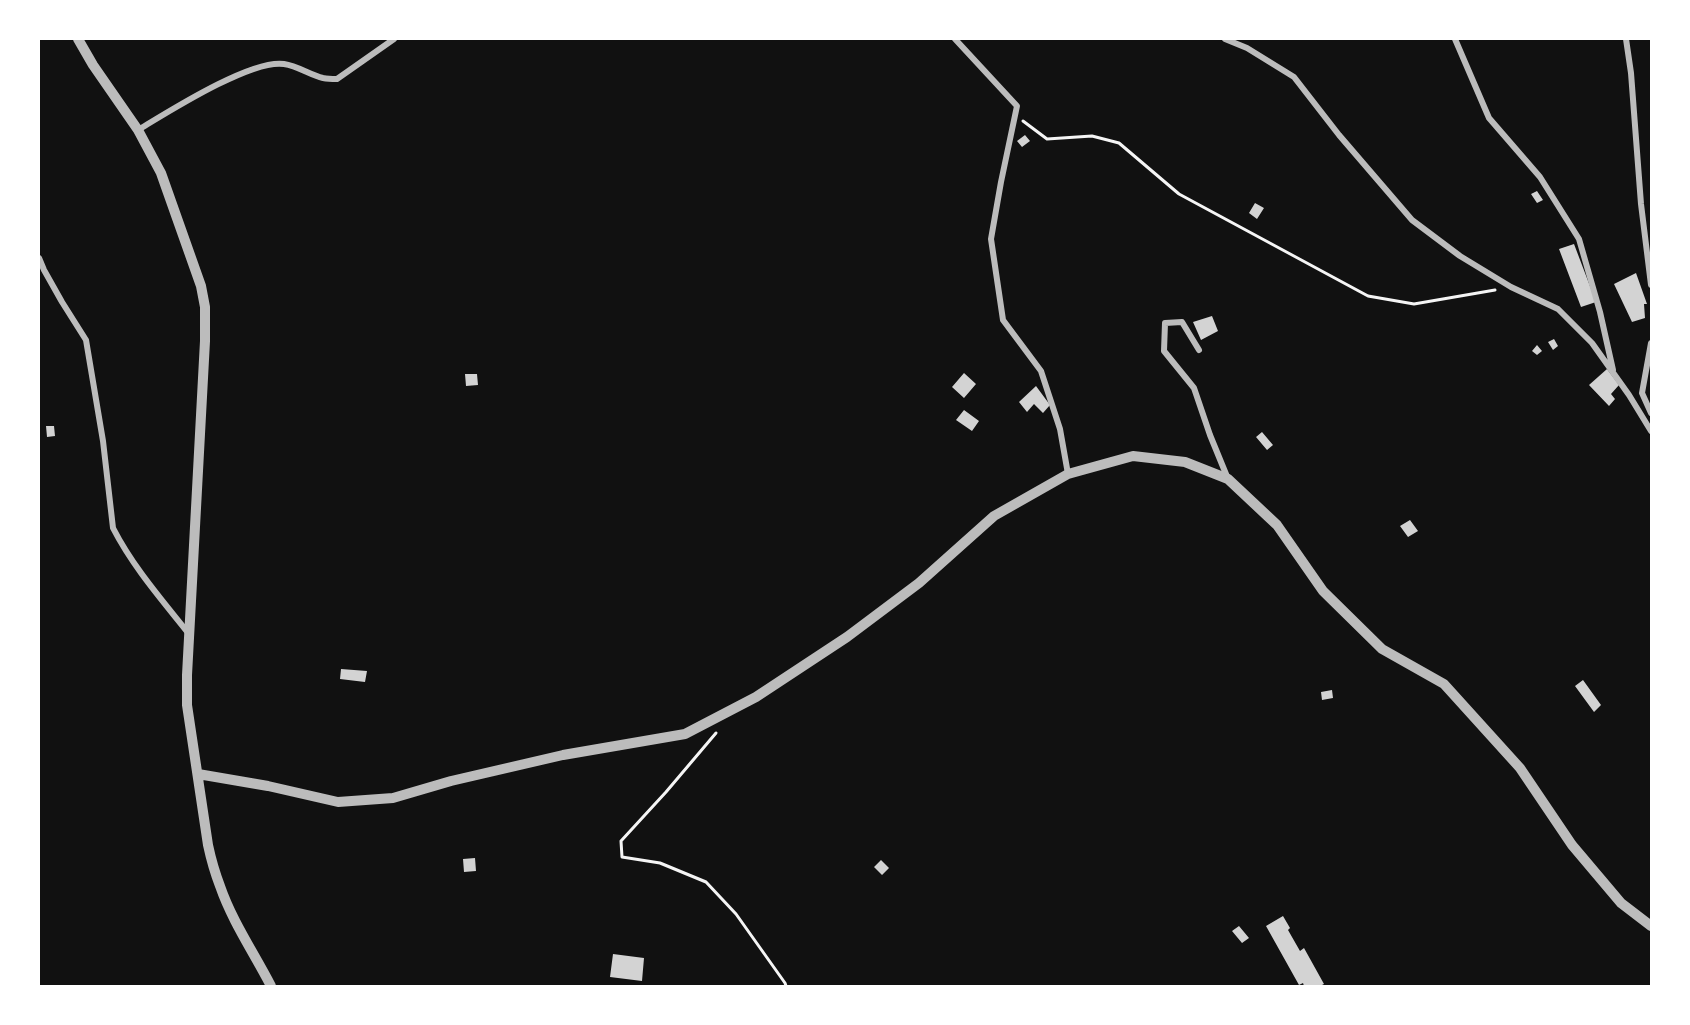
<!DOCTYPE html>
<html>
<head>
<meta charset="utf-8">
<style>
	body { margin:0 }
	#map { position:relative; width:1690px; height:1025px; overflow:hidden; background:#111; font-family:Bitter,serif }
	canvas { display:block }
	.frame { position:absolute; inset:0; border:40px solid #fff; pointer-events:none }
</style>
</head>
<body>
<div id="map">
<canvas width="1690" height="1025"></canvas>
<div class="frame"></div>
</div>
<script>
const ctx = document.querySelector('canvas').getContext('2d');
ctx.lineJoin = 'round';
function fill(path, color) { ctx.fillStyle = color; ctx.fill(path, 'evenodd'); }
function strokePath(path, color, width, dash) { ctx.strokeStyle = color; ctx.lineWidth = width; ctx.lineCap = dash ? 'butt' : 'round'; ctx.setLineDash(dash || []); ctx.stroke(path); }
fill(new Path2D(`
	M1025,135L1030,141L1022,147L1017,141Z
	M1537,191L1543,200L1537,203L1531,194Z
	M1255,203L1264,208L1257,219L1249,213Z
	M1574,244L1596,302L1581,307L1559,249Z
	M1636,273L1647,304H1644L1645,318L1632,322L1614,284Z
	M1212,316L1218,331L1201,340L1193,322Z
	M1554,339L1558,346L1553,350L1548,342Z
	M1537,345L1542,351L1537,355L1532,351Z
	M1607,369L1619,385L1611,394L1615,399L1609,406L1589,385Z
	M964,373L976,384L964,398L952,387Z
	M465,374H477L478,385L466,386Z
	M1036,386L1050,405L1043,413L1034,404L1027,412L1019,402Z
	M964,410L979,421L972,431L956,420Z
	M46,426H54L55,436L47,437Z
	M1262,432L1273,445L1267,450L1256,437Z
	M1410,520L1418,531L1408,537L1400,526Z
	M341,669L367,671L365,682L340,679Z
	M1583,680L1601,705L1594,712L1575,686Z
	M1332,690L1333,698L1322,700L1321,692Z
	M475,858L476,871L464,872L463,859Z
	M881,860L889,868L882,875L874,867Z
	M1283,916L1290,928L1288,930L1300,951L1304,948L1324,984L1320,986H1304L1303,983L1299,985L1266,926Z
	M1239,926L1249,938L1242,943L1232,931Z
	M613,954L644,958L642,981L610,977Z`), '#d3d3d3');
strokePath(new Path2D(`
	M1023,121L1047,139L1092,136L1119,143L1179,194L1368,296L1414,304L1495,290
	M716,733L666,792L621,841L622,857L660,863L706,882L736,914L785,983L786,986`), '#f5f5f5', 3);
strokePath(new Path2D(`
	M955,39L1017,106L1001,182L991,239L1003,320L1041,371L1060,429L1068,474
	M1225,39L1247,48L1294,77L1339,135L1412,220L1460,256L1511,287L1558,309L1592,343L1629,395L1651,431
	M1455,39L1489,118L1540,177L1579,239L1600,312L1613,370
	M1626,39L1631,73L1641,204L1651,285
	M138,130C168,112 251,59 284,64C298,66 310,75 323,78C328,79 333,79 337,79L394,39
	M39,258L44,270L62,302L86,340L103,441L113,528C133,567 162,600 189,634
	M1651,343L1642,393L1651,413
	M1199,350L1182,322L1165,323L1164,351L1194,388L1210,435L1228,479`), '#bcbcbc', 6);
strokePath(new Path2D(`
	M78,39L93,65L138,130L161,173L201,286L205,307V341L187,675V705L208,845C211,859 215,873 220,886C232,921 254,953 271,986
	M198,774L268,786L338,802L393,798L451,781L563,755L685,734L756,697L847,637L919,583L994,516L1068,474L1133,456L1185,462L1228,479L1277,525L1323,591L1382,649L1444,684L1520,768L1572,845L1621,903L1651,926`), '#bcbcbc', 10);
</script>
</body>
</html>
